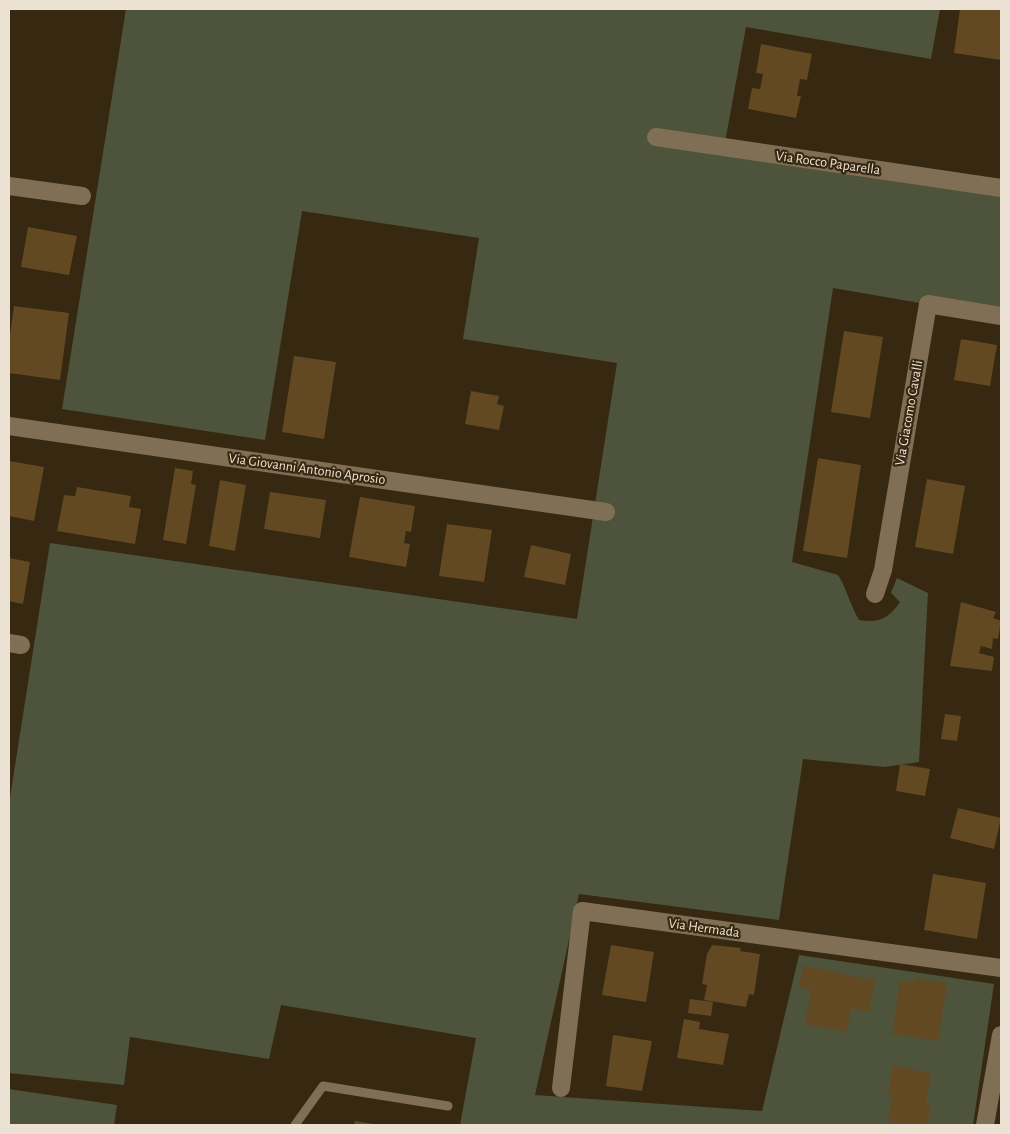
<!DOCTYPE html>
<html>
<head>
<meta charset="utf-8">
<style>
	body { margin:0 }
	#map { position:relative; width:1010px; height:1134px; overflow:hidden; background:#372811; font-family:"Alegreya Sans",sans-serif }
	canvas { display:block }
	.frame { position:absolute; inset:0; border:10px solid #ece2d4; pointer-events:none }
</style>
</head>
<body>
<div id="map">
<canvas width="1010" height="1134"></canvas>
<div class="frame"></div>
</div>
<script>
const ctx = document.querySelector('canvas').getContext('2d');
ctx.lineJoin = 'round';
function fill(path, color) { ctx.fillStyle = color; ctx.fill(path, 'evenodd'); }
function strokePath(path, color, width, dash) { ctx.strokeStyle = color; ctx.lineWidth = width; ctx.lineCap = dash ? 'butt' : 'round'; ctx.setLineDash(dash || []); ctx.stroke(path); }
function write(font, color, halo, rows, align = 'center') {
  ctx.font = font + ' "Alegreya Sans",sans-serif'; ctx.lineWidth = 4.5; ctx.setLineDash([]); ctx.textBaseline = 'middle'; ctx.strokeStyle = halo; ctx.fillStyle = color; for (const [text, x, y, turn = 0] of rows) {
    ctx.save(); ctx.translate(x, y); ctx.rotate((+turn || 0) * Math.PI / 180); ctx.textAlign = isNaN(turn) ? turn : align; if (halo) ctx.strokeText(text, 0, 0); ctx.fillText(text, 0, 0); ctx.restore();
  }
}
fill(new Path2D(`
	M126,9H940L931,59L746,27L724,148L1001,197V317L833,288L792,562L838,575C847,589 850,605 859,620C880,623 888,619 900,602L891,593L897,578L928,593L919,762L885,767L803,759L779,920L579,894L535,1095L762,1111L799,955L994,984L973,1125H460L476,1038L281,1005L269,1059L130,1037L124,1085L9,1073V804L50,543L577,619L617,363L463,339L479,238L302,211L265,440L62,409Z
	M9,1089L117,1105L114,1125H9Z`), '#4d543b');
fill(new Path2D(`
	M960,9H1001V60L954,53Z
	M761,44L812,54L807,80L800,79L797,96H801L796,118L748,109L752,88L760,89L763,74L756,73Z
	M28,227L77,236L69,275L21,267Z
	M14,306L69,313L60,380L9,373V343Z
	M844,331L883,337L870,418L831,412Z
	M961,339L997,345L990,386L954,380Z
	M294,356L336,362L324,439L282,432Z
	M471,391L499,396L497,404L504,406L499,430L465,424Z
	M818,458L861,465L847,558L803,551Z
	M9,461L44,467L34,521L9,516Z
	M175,468L193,471L191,484L196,485L186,544L163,540Z
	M927,479L965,486L953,554L915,547Z
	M220,480L246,485L235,551L209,546Z
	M77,487L131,496L129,507L141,509L135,544L57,531L64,495L75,496Z
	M270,492L326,500L320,538L264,529Z
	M360,497L415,506L411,532L406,531L404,543L410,544L406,567L349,557Z
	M447,524L492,530L484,582L439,576Z
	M531,545L571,554L565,585L524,577Z
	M9,558L30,562L23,604L9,601Z
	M961,602L996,612L993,618L1001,621L998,639L993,638L992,649L981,646L979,653L994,657L992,671L950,666Z
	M945,714L961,716L957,741L941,739Z
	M900,764L930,769L925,796L896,791Z
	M958,808L1001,818L994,849L950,838Z
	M933,874L986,883L977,939L924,930Z
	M611,945L654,952L646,1002L602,995Z
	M712,945L741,948L740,951L760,954L754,995L749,994L746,1007L704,1000L707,985L702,984L707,954Z
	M803,966L875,980L869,1012L851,1008L847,1032L805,1024L811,990L799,987Z
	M914,978L947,983L938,1041L892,1034L900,981L914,983Z
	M690,999L713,1002L711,1016L688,1013Z
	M684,1019L700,1022L699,1029L729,1034L723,1065L677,1058Z
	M613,1035L652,1041L642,1091L606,1086Z
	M893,1066L931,1073L926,1104L931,1105L927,1125L888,1121L893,1095H888Z
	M355,1121L373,1124V1125H354Z`), '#624922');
strokePath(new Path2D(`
	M295,1125L323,1086L448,1106`), '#806e55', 9);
strokePath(new Path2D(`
	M656,137L1001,188
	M9,186L82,196
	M9,426L606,512
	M875,594L883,570L928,304L1001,316
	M9,643L21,645
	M561,1088L582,911L1001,968
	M985,1125L1001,1035`), '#806e55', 18);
write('14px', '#ece2d4', '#372811', [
	["Via Rocco Paparella",828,163,8],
	["Via Giacomo Cavalli",909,413,-80],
	["Via Giovanni Antonio Aprosio",307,469,8],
	["Via Hermada",704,928,8]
]);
</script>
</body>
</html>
